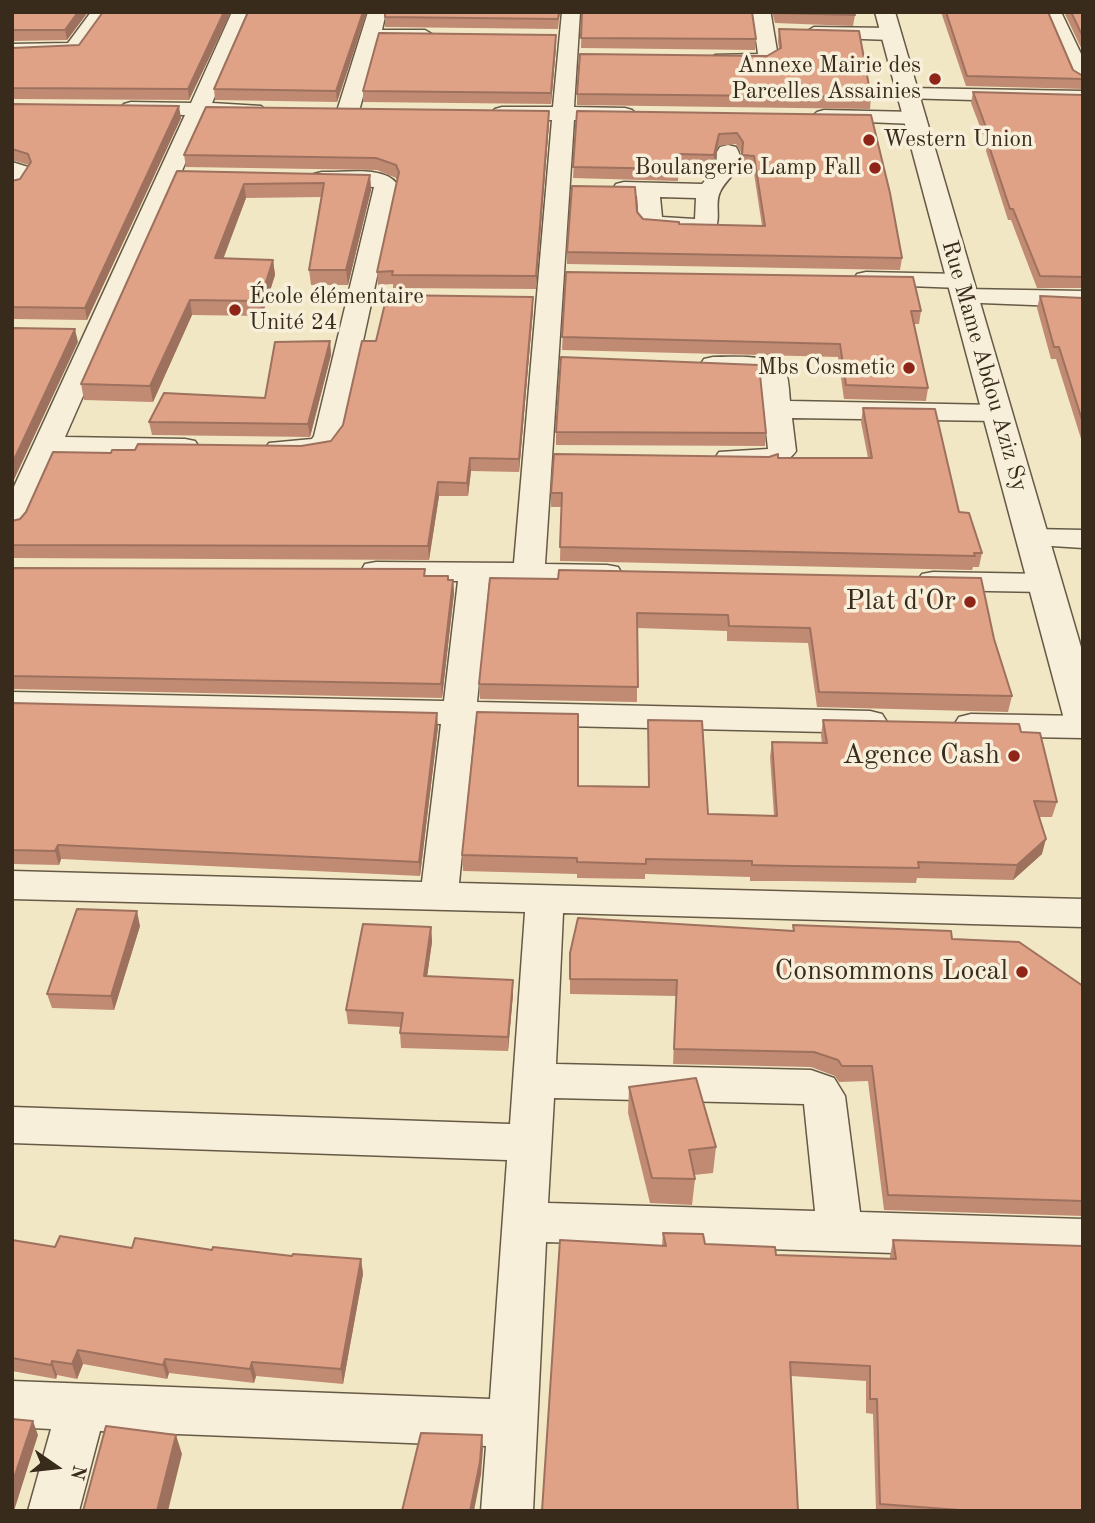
<!DOCTYPE html>
<html>
<head>
<meta charset="utf-8">
<style>
	body { margin:0 }
	#map { position:relative; width:1095px; height:1523px; overflow:hidden; background:#f2e7c4; font-family:"Old Standard TT",serif }
	canvas { display:block }
	.frame { position:absolute; inset:0; border:14px solid #382b1c; pointer-events:none }
	.north { position:absolute; left:21px; top:1432px; width:70px; height:70px; -webkit-text-stroke:5px #f7efd9; paint-order:stroke; rotate:104deg; font-size:19px; font-weight:700; line-height:28px; text-align:center; color:#382b1c }
	.north::after { content:''; display:block; margin:auto; width:24px; height:32px; background:#382b1c; clip-path:polygon(50% 0,100% 100%,50% 72%,0 100%) }
</style>
</head>
<body>
<div id="map">
<canvas width="1095" height="1523"></canvas>
<div class="frame"></div>
<div class="north">N</div>
</div>
<script>
const ctx = document.querySelector('canvas').getContext('2d');
ctx.lineJoin = 'round';
function strokePath(path, color, width, dash) { ctx.strokeStyle = color; ctx.lineWidth = width; ctx.lineCap = dash ? 'butt' : 'round'; ctx.setLineDash(dash || []); ctx.stroke(path); }
function fill(path, color) { ctx.fillStyle = color; ctx.fill(path, 'evenodd'); }
function write(font, color, halo, rows, align = 'center') {
  ctx.font = font + ' "Old Standard TT",serif'; ctx.lineWidth = 7; ctx.setLineDash([]); ctx.textBaseline = 'middle'; ctx.strokeStyle = halo; ctx.fillStyle = color; for (const [text, x, y, turn = 0] of rows) {
    ctx.save(); ctx.translate(x, y); ctx.rotate((+turn || 0) * Math.PI / 180); ctx.textAlign = isNaN(turn) ? turn : align; if (halo) ctx.strokeText(text, 0, 0); ctx.fillText(text, 0, 0); ctx.restore();
  }
}
const minor = new Path2D(`
	M91,12H110L81,53L12,56V44L68,43Z
	M232,12H251L212,103L261,106L265,110L261,114L254,116H206L65,437L185,439L195,441L199,447L195,453L185,455L58,454L27,524L23,530L12,533V491L185,115L131,114L124,112L121,108L124,104L131,102L191,103Z
	M368,12H386L382,30H425L435,36L425,42H378L359,111L355,115H341L337,111Z
	M562,12H580L574,107L625,108L632,110L636,114L632,118L625,120H574L545,564L607,565L618,567L622,574L618,581L607,583L489,582L477,702L870,711L882,714L887,722L882,730L870,733L475,724L459,883L1083,899V927L563,913L556,1064L811,1070L834,1078L845,1096L860,1212L1083,1219V1259L546,1242L533,1511H481L486,1446L100,1431L79,1511H28L51,1429L12,1427V1381L490,1399L507,1160L12,1143V1107L510,1124L525,912L12,899V871L422,882L441,724L12,714V692L444,701L458,581L376,580L365,578L361,571L365,564L376,562L514,563L552,120L502,119L495,117L491,113L495,109L502,107H553ZM554,1098L804,1104L815,1211L548,1203Z
	M743,12H770L771,15L778,57L775,61C756,66 735,68 715,63L712,59L715,55L758,54L753,18Z
	M1042,12H1061L1083,58V85L1076,83L1073,79Z
	M814,27L891,28L901,34L891,40L807,37L804,33Z
	M908,88L1083,91V103L901,98L898,94L901,90Z
	M824,110L915,112L922,114L926,118L922,122L915,124L817,120L813,116L817,112Z
	M728,145L736,147C749,167 727,176 720,192C714,204 722,219 714,231L706,233L643,229L639,224L637,196L616,194L613,189L616,184L624,182L702,184L716,169L717,152L720,147ZM660,197L696,198L695,219L662,217Z
	M12,162L28,167L31,172L20,190L12,192Z
	M322,172C342,173 384,165 397,184L342,438L330,453L279,457L269,455L265,449L269,443L312,439L314,436L374,187L314,184L311,179L314,174Z
	M866,272L960,274L969,276L972,281L969,286L960,288L857,284L854,279L857,274Z
	M965,289L1083,291V307L956,302L952,297L956,292Z
	M713,357C730,357 780,353 786,373C789,381 789,392 790,401L997,405L1007,407L1011,413L1007,419L997,421L792,418L796,451C780,474 743,470 719,464L715,458L719,452L768,449L760,376L704,371L700,365L704,359Z
	M1032,529L1083,530V548L1021,544L1017,538L1021,532Z
	M933,572L1045,574L1056,576L1061,583L1056,590L1045,592L933,590L922,588L917,581L922,574Z
	M971,714L1083,716V738L971,736L959,733L954,725L959,717Z`);
const tertiary = new Path2D(`
	M875,12H895L1083,654V731L1070,728L1064,719Z`);
strokePath(minor, '#665a46', 3);
strokePath(tertiary, '#665a46', 3);
fill(minor, '#f7efd9');
fill(tertiary, '#f7efd9');
fill(new Path2D(`
	M12,12H88L67,40L12,41Z
	M231,12L189,100L12,99V48L79,45Z
	M367,12L337,102L215,100L214,89Z
	M385,12H560L558,29L385,27Z
	M582,12L756,39L755,50L581,48Z
	M772,12H854L855,15L853,26L775,23Z
	M941,12H1048L1073,70L1083,76V89L966,86Z
	M1064,12H1083V52Z
	M779,29L871,97L870,109L577,105V94L767,56L779,49L778,41Z
	M556,47L551,104L363,102V91Z
	M973,92L1083,95V288H1037L1011,220H1008L986,151L987,145L971,103Z
	M12,104L181,118L87,320L12,319V181L20,179L29,165L12,160Z
	M577,111L871,115L902,258L900,270L567,264V252L637,212L643,219L679,224L762,226L753,167H741L742,154L736,144L718,146L714,167L679,166L678,181L573,178Z
	M549,123L536,289L393,288V284L378,285L377,272L397,180L396,178L377,170L186,167L184,155Z
	M177,171L370,175L371,190L348,285H311L309,270L321,197L246,198L223,258L273,260L275,275L262,316L192,315L153,402L84,400L81,384Z
	M566,272L921,311L919,324H914L928,388L926,401L844,399L838,357L562,350Z
	M1040,296L1083,298V445L1056,359H1051L1037,308Z
	M533,310L519,472L471,471L468,496H439L429,560L12,558V521L20,519L111,453L135,450L301,446L331,441L343,425L376,341Z
	M330,341L331,355L310,437L152,435L149,422L265,398Z
	M863,408L959,512L982,553L979,567H973L972,570L560,561L561,507H551V493L778,458H868L861,422Z
	M556,432L766,433L765,446L556,445Z
	M12,568L425,569V576L453,580L454,593L442,698L12,689Z
	M490,578L994,639L1012,696L1008,712L817,707L808,643L727,641V631L637,628V702L480,699L479,684Z
	M12,703L438,727L420,876L61,859L59,865L12,864Z
	M648,720L708,814L774,816L770,757L772,742L822,743L821,735L823,720L1021,732L1057,802L1052,817H1039L1042,854L1013,880L917,878L916,883L790,881H750V877L645,874V879L577,878V874L463,871L462,855L578,786L648,787Z
	M793,925L952,939L1083,986V1216L884,1210L868,1081L839,1082L835,1076L811,1067L673,1064L676,996L570,994V953L793,931Z
	M140,926L114,1010L52,1008L47,994Z
	M431,927L432,942L427,976L513,980V994L508,1051L401,1048L400,1033L401,1027L348,1024L346,1010Z
	M629,1087L716,1147L713,1173L694,1175L695,1179L692,1205L650,1203L628,1113Z
	M663,1233L705,1244L776,1255L890,1259V1256L893,1240L1083,1511H876L873,1414L866,1413V1381L791,1376L662,1245Z
	M12,1240L55,1247L212,1250L292,1256L361,1259L363,1274L343,1384L256,1376L254,1383L169,1373L167,1379L83,1364L77,1379L57,1375L56,1379L12,1371Z`), '#c18b73');
fill(new Path2D(`
	M78,12H88L67,40L65,30Z
	M224,12H231L189,100L188,89Z
	M363,12H367L337,102L336,91Z
	M556,35V47L551,104V93Z
	M179,106L181,118L87,320L85,308Z
	M549,111V123L536,289V276Z
	M719,134L718,146L714,167V155Z
	M370,175L371,190L348,285L346,270Z
	M244,184L246,198L218,273L215,258Z
	M273,260L275,275L262,316L260,301Z
	M533,297V310L519,472V459Z
	M190,300L192,315L153,402L150,386Z
	M75,329L78,342L12,484V464Z
	M330,341L331,355L310,437L308,424Z
	M470,458L471,471L468,496L467,483Z
	M438,482L439,496L429,560L428,546Z
	M453,580L454,593L442,698L441,684Z
	M437,713L438,727L420,876L419,862Z
	M1046,839L1042,854L1013,880L1017,865Z
	M58,845L61,859L59,865L55,851Z
	M137,911L140,926L114,1010L111,996Z
	M431,927L432,942L425,991L424,976Z
	M513,980V994L508,1051V1037Z
	M361,1259L363,1274L343,1384L341,1369Z
	M78,1350L83,1364L77,1379L72,1364Z
	M165,1359L169,1373L167,1379L163,1365Z
	M52,1361L57,1375L56,1379L51,1365Z
	M252,1362L256,1376L254,1383L250,1369Z
	M33,1421L38,1435L14,1511H12V1484Z
	M176,1435L182,1454L168,1511H157Z
	M482,1435L483,1449L481,1475L474,1511H470Z`), '#9d715e');
const building = new Path2D(`
	M12,12H78L65,30H12Z
	M103,12H224L188,89L12,88V48L79,45Z
	M248,12H363L336,91L214,89Z
	M385,12H559L558,19L385,17Z
	M582,12H752L756,39L581,38Z
	M776,12H854L855,15L776,13Z
	M946,12H1048L1073,70L1083,76V79L967,76Z
	M1071,12H1083V37Z
	M779,29L859,31L871,97L577,94L580,54L767,56L781,48Z
	M379,33L556,35L551,93L363,91Z
	M973,92L1083,95V277L1040,276L1013,209H1010L987,140L991,141Z
	M12,104L179,106L85,308L12,307V181L20,179L31,162L28,154L12,149Z
	M206,107L549,111L536,276L392,275L393,271L377,272L399,172L396,165L376,158L184,155Z
	M577,111L871,115L890,193L902,258L567,252L572,186L635,187L637,212L643,219L679,222V224L765,226L754,156L742,155L743,142L737,133L719,134L714,155L679,154V169L573,167Z
	M177,171L370,175L346,270H309L324,183L244,184L215,258L273,260L260,301L190,300L150,386L81,384Z
	M566,272L913,277L921,311H911L928,388L846,385L840,344L562,337Z
	M387,295L533,297L519,459L470,458L467,483L438,482L428,546L12,545V521L20,519L26,512L53,452L111,453L112,450H135L138,444L301,446L331,441L343,425L362,341H376Z
	M1040,296L1083,298V423L1059,347H1054Z
	M12,328L75,329L12,464Z
	M330,341L308,424L149,422L164,393L265,398L275,342Z
	M561,357L759,365L766,433L556,432Z
	M863,408L935,409L959,512L969,513L982,553H974L975,556L560,547L562,493H551L554,454L769,457L778,454V458H872Z
	M12,568L425,569L424,576H448V580H453L441,684L12,676Z
	M559,570L981,578L994,639L1012,696L819,692L810,628L729,626L728,615L637,613L638,687L479,684L490,578L558,579Z
	M12,703L437,713L419,862L58,845L55,851L12,850Z
	M477,712L578,714V786L649,787L648,720L702,721L708,814L777,816L772,742L827,743L823,720L1019,724L1021,732L1040,733L1057,802L1034,801L1046,839L1017,865L918,862L919,868L792,866L752,865V861L646,859V864L577,862V858L462,855Z
	M77,909L137,911L111,996L47,994Z
	M578,918L794,931L793,925L951,931L952,939L1019,942L1083,986V1201L888,1195L872,1066H842L838,1060L814,1052L674,1049L677,980L570,979V953Z
	M363,924L431,927L424,976L513,980L508,1037L400,1033L403,1013L346,1010Z
	M696,1078L716,1147L689,1150L695,1179L652,1178L629,1087Z
	M663,1233L703,1234L705,1244L775,1247L776,1255L896,1259L893,1240L1083,1246V1511H972L880,1504L877,1399H870V1366L790,1362L798,1511H542L560,1240L666,1246Z
	M60,1236L132,1248L135,1238L212,1250L213,1247L292,1256L293,1254L361,1259L341,1369L252,1362L250,1369L165,1359L163,1365L78,1350L72,1364L52,1361L51,1365L12,1358V1240L55,1247Z
	M12,1419L33,1421L12,1484Z
	M106,1426L176,1435L157,1511H83Z
	M421,1433L482,1435L480,1462L470,1511H402Z`);
fill(building, '#e0a286');
strokePath(building, '#9d715e', 2);
for (const [x, y, r, color] of [
	[935,79,7,"#8f2418"],
	[869,140,7,"#8f2418"],
	[875,168,7,"#8f2418"],
	[235,310,7,"#8f2418"],
	[909,368,7,"#8f2418"],
	[970,602,7,"#8f2418"],
	[1014,756,7,"#8f2418"],
	[1022,972,7,"#8f2418"]
]) { const dot = new Path2D(); dot.arc(x, y, r, 0, 2 * Math.PI); ctx.fillStyle = color; ctx.fill(dot); strokePath(dot, '#f7efd9', 2.5); }
write('23px', '#382b1c', '#f7efd9', [
	["Annexe Mairie des",921,66],
	["Parcelles Assainies",921,92],
	["Western Union",883,140,"left"],
	["Boulangerie Lamp Fall",861,168],
	["École élémentaire",249,297,"left"],
	["Unité 24",249,323,"left"],
	["Mbs Cosmetic",895,368]
], 'right');
write('23px', '#382b1c', '#f7efd9', [
	["Rue Mame Abdou Aziz Sy",984,366,74]
]);
write('28px', '#382b1c', '#f7efd9', [
	["Plat d'Or",956,602],
	["Agence Cash",1000,756],
	["Consommons Local",1008,972]
], 'right');
</script>
</body>
</html>
